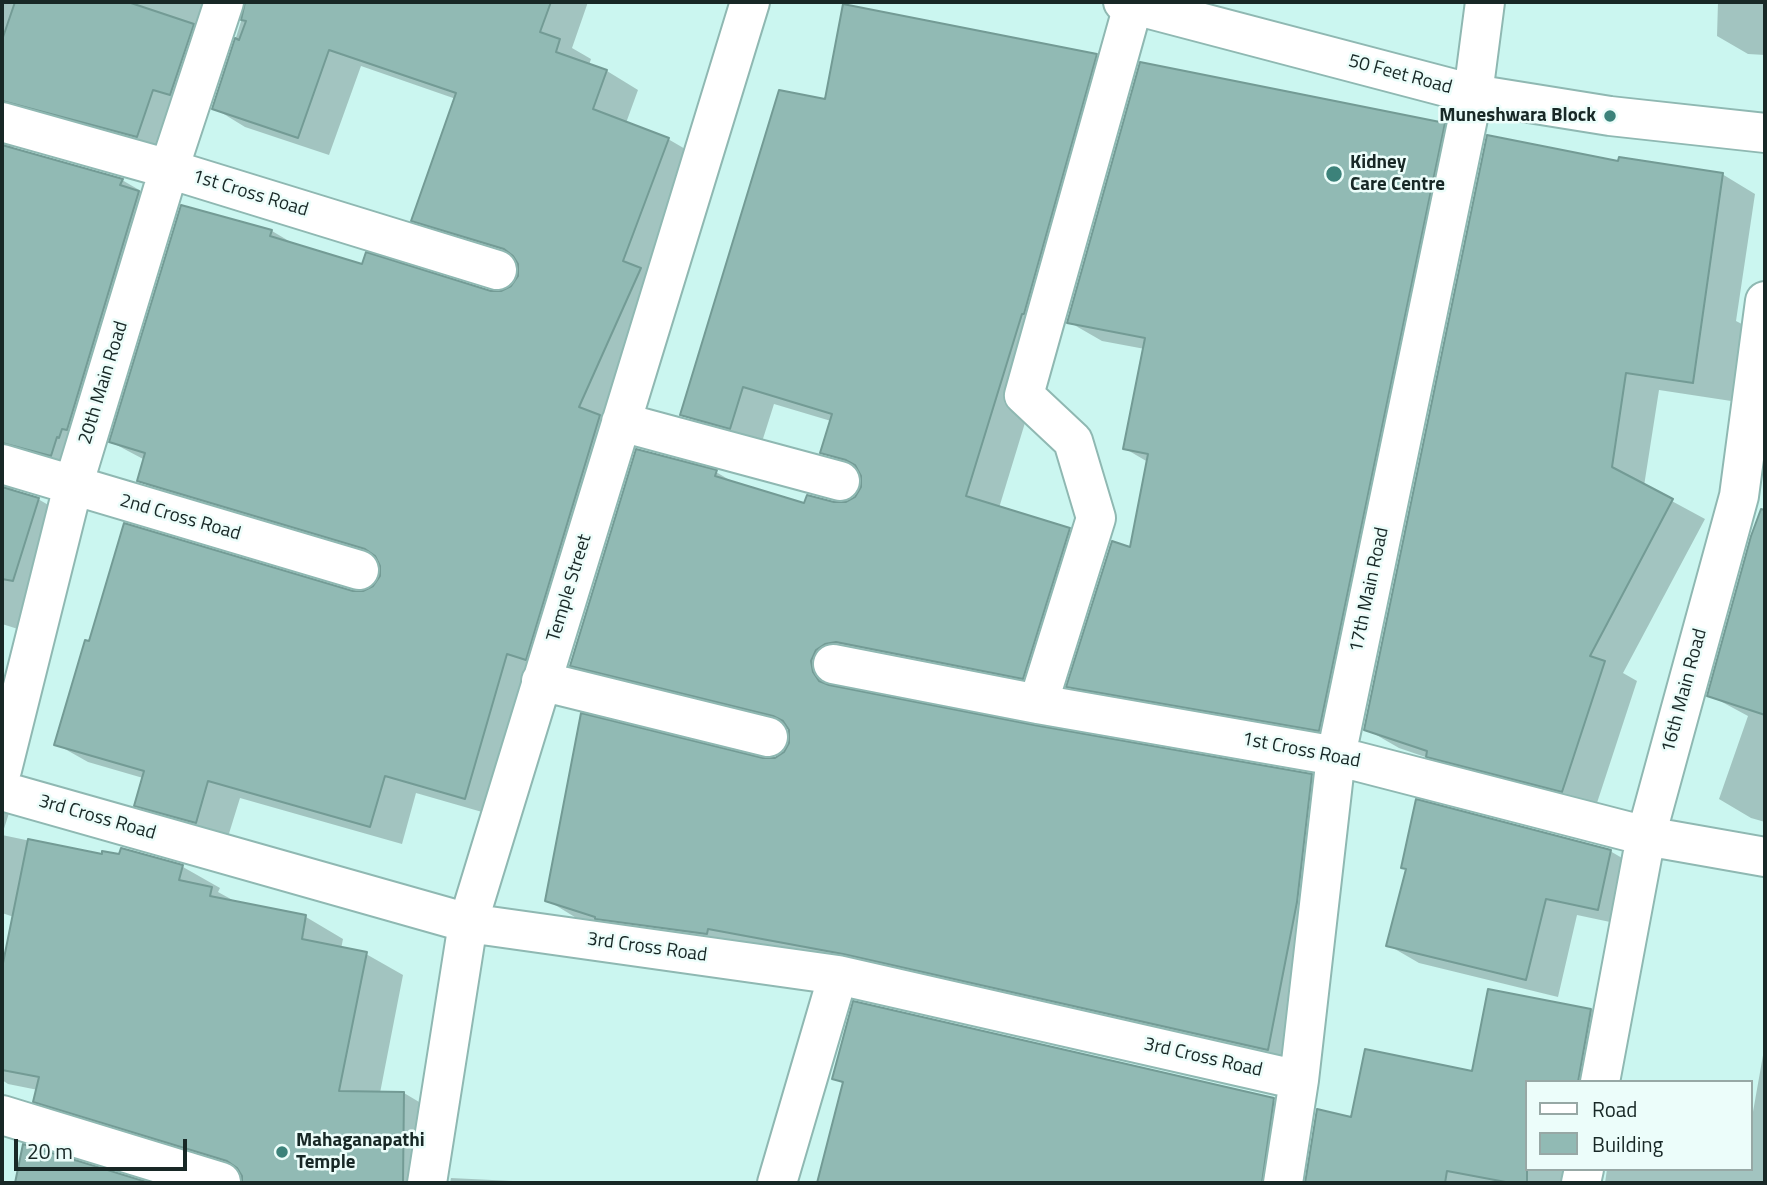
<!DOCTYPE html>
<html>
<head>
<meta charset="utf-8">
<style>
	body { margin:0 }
	#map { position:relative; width:1767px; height:1185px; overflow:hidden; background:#cbf6f0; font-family:"Titillium Web",sans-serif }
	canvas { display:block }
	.frame { position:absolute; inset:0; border:4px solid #182826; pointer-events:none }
	.legend { position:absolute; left:1525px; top:1080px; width:228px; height:91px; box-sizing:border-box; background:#ecfdfa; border:2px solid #97a8a5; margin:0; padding:9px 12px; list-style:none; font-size:21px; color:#182826 }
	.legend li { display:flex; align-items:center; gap:14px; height:35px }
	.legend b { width:35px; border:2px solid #97a8a5 }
	.scale { position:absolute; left:14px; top:1139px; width:173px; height:32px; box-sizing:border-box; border:4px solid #182826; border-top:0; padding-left:9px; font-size:21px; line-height:24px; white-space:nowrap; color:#182826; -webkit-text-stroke:5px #ecfdfa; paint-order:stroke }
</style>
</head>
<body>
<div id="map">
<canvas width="1767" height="1185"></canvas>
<div class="frame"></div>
<ul class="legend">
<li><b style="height:9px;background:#fff"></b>Road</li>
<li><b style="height:19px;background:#91bab4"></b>Building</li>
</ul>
<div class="scale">20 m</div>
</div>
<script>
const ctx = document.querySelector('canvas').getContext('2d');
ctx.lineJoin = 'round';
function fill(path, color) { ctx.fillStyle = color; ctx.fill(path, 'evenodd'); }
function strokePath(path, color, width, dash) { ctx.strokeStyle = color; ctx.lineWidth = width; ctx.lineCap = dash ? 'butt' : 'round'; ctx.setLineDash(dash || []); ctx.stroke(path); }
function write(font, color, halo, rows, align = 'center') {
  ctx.font = font + ' "Titillium Web",sans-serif'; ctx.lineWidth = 5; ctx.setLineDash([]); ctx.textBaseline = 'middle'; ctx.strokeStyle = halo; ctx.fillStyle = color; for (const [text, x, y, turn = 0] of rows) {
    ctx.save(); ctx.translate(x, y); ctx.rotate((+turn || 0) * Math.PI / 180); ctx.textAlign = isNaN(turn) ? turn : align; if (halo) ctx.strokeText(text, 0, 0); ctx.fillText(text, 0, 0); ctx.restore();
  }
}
fill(new Path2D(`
	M2,2H244L169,154L12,134L13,150L122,180L153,198L91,455L12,476L14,492L38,499L69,517L34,634L2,624Z
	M247,2H588L572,48L591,59L589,65L607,71L638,90L626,123L668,139L699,157L496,816L416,793L402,844L240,798L227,840L167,823L136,805L143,778L88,762L56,744L352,593H364L375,588L382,576L380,561L170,499L139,480L145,460L111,442L182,207L272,231L299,247L363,266L491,293H502L513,288L520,276L518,261L444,238L413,220L456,99L361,66L329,155L245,127L214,108Z
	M1718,2H1765V55L1748,54L1717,36Z
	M1096,56L1127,74L1053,331L999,508L1069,530L1101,548L1054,696L843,678V690L1034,727L1311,776L1343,794L1299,1067L621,932L578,919L547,900L763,760L775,759L785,753L791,743L790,729L603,683L572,665L716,472L738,485L805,505L847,504L856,498L863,488L861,472L822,452L831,421L774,404L761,445L713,432L682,414L826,101Z
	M1444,125L1477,144L1352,748L1101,705L1068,686L1131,549L1148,462L1124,448L1145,349L1102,341L1069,322Z
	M1620,163L1722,174L1755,194L1736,321L1765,336L1764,406L1659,390L1644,486L1705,519L1623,673L1637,681L1595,809L1461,775L1437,761L1399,748L1366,729Z
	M1765,557V822L1751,818L1719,799L1748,716L1709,695L1763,571Z
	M2,809L9,813L2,835L103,856H121L123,850L183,867L220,888L218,892L238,903L306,917L343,939L341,949L366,954L403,975L380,1093H404L441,1115L440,1183H244L243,1174L72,1122L35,1101L38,1090L8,1084L2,1080V977L14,917L2,913Z
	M1610,851L1641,869L1629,926L1577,915L1558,997L1419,963L1388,945L1407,870L1403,867Z
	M1489,991L1591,1010L1623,1029L1613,1082H1527V1169H1605L1600,1172L1594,1183H1307L1318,1111L1352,1119L1473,1073Z
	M1765,1044V1183H1605L1607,1169H1751V1123Z
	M834,1078L1273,1100L1305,1118L1295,1183H819L844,1084Z
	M25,1147L145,1183H16Z
	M451,1178L554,1183H450Z`), '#0003');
const building = new Path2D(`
	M15,2H128L194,24L170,95L153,90L137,137L2,101V40Z
	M245,2H551L540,32L560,39L556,52L607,70L593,109L669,138L623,261L641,268L579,407L600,415L526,660L507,654L465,799L385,776L370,827L208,781L196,823L134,806L144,771L54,745L85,640L89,641L124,523L353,591H363L373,586L380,576V566L375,556L365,549L137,481L145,453L109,442L181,205L272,230L270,236L362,264L366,252L491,291H501L511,286L518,276V264L513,256L504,249L411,221L456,93L329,50L298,138L212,109L235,38L239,40L246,21L241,20Z
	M843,4L1097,54L1024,314H1022L966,496L1070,528L1023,679L836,642L825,644L816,650L811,661L813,672L819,681L829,685L1034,725L1312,774L1297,902L1268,1050L843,954L708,929L707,934L595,919V917L545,901L581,713L763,758H775L784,752L789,743V730L783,721L773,716L570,666L636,449L717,470L715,476L804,503L807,495L834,502H846L855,497L861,487V476L855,465L846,460L820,453L832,414L743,387L730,429L680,415L779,90L825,99Z
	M1140,62L1445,123L1319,731L1066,687L1112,541L1130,547L1148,454L1123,449L1145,338L1067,323Z
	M1487,135L1618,161L1619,157L1723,173L1693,383L1626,373L1612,467L1673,499L1590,656L1605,661L1562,792L1426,757L1427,751L1364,730Z
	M2,145L123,179L120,185L139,191L67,430L62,429L59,438L57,437L51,456L2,443Z
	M2,487L39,498L13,581L2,579Z
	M1761,509L1765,510V715L1707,696L1751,536Z
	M1416,799L1611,850L1598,910L1546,899L1526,980L1386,946L1406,869L1401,868Z
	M28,839L102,854V851L119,854L121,848L183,865L179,880L212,887L210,896L306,915L302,939L367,952L339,1091L404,1092L403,1183H242V1176L237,1168L227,1161L33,1102L39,1077L2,1070V968Z
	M1488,989L1591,1009L1578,1082H1527V1183H1511L1447,1171L1445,1183H1305L1317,1109L1351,1117L1365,1049L1472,1071Z
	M853,1001L1274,1098L1262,1183H817L843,1082L832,1079Z
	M23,1144L150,1183H15Z`);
fill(building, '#91bab4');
strokePath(building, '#739b95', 2);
const minor = new Path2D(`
	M2,122L169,169L497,270
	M621,422L840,481
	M2,464L359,570
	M833,664L1038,704L1336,756L1646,836L1765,857
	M541,681L768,737
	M1038,704L1096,518L1073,441L1024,395L1134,2
	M2,770L73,486L169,169L224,2
	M2,791L468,923L838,975L1299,1080
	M1600,1082L1646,836L1739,496L1765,301
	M2,1115L221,1182
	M427,1183L468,923L750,2
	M777,1183L838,975
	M1283,1183L1299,1080L1336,756L1473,94L1485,2
	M1581,1183L1584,1169`);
const major = new Path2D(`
	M1123,2L1473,94L1610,116L1765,133`);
strokePath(minor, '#8fb8b2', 42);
strokePath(major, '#8fb8b2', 42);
strokePath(minor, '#fff', 38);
strokePath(major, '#fff', 38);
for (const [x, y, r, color] of [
	[1610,116,7,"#3c827a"],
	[1334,174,9,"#3c827a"],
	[282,1152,7,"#3c827a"]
]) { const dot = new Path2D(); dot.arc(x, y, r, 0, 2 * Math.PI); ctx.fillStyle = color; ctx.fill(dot); strokePath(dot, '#ecfdfa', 2.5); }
write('19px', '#182826', '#ecfdfa', [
	["50 Feet Road",1400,75,15],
	["1st Cross Road",250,194,17],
	["20th Main Road",104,383,-73],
	["2nd Cross Road",180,518,16],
	["Temple Street",570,588,-73],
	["17th Main Road",1370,590,-78],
	["16th Main Road",1685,691,-75],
	["1st Cross Road",1301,751,11],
	["3rd Cross Road",97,818,16],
	["3rd Cross Road",647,948,8],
	["3rd Cross Road",1203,1058,13]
]);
write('bold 19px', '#182826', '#ecfdfa', [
	["Muneshwara Block",1596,116,"right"],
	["Kidney",1350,163],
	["Care Centre",1350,185],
	["Mahaganapathi",296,1141],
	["Temple",296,1163]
], 'left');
</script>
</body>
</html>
